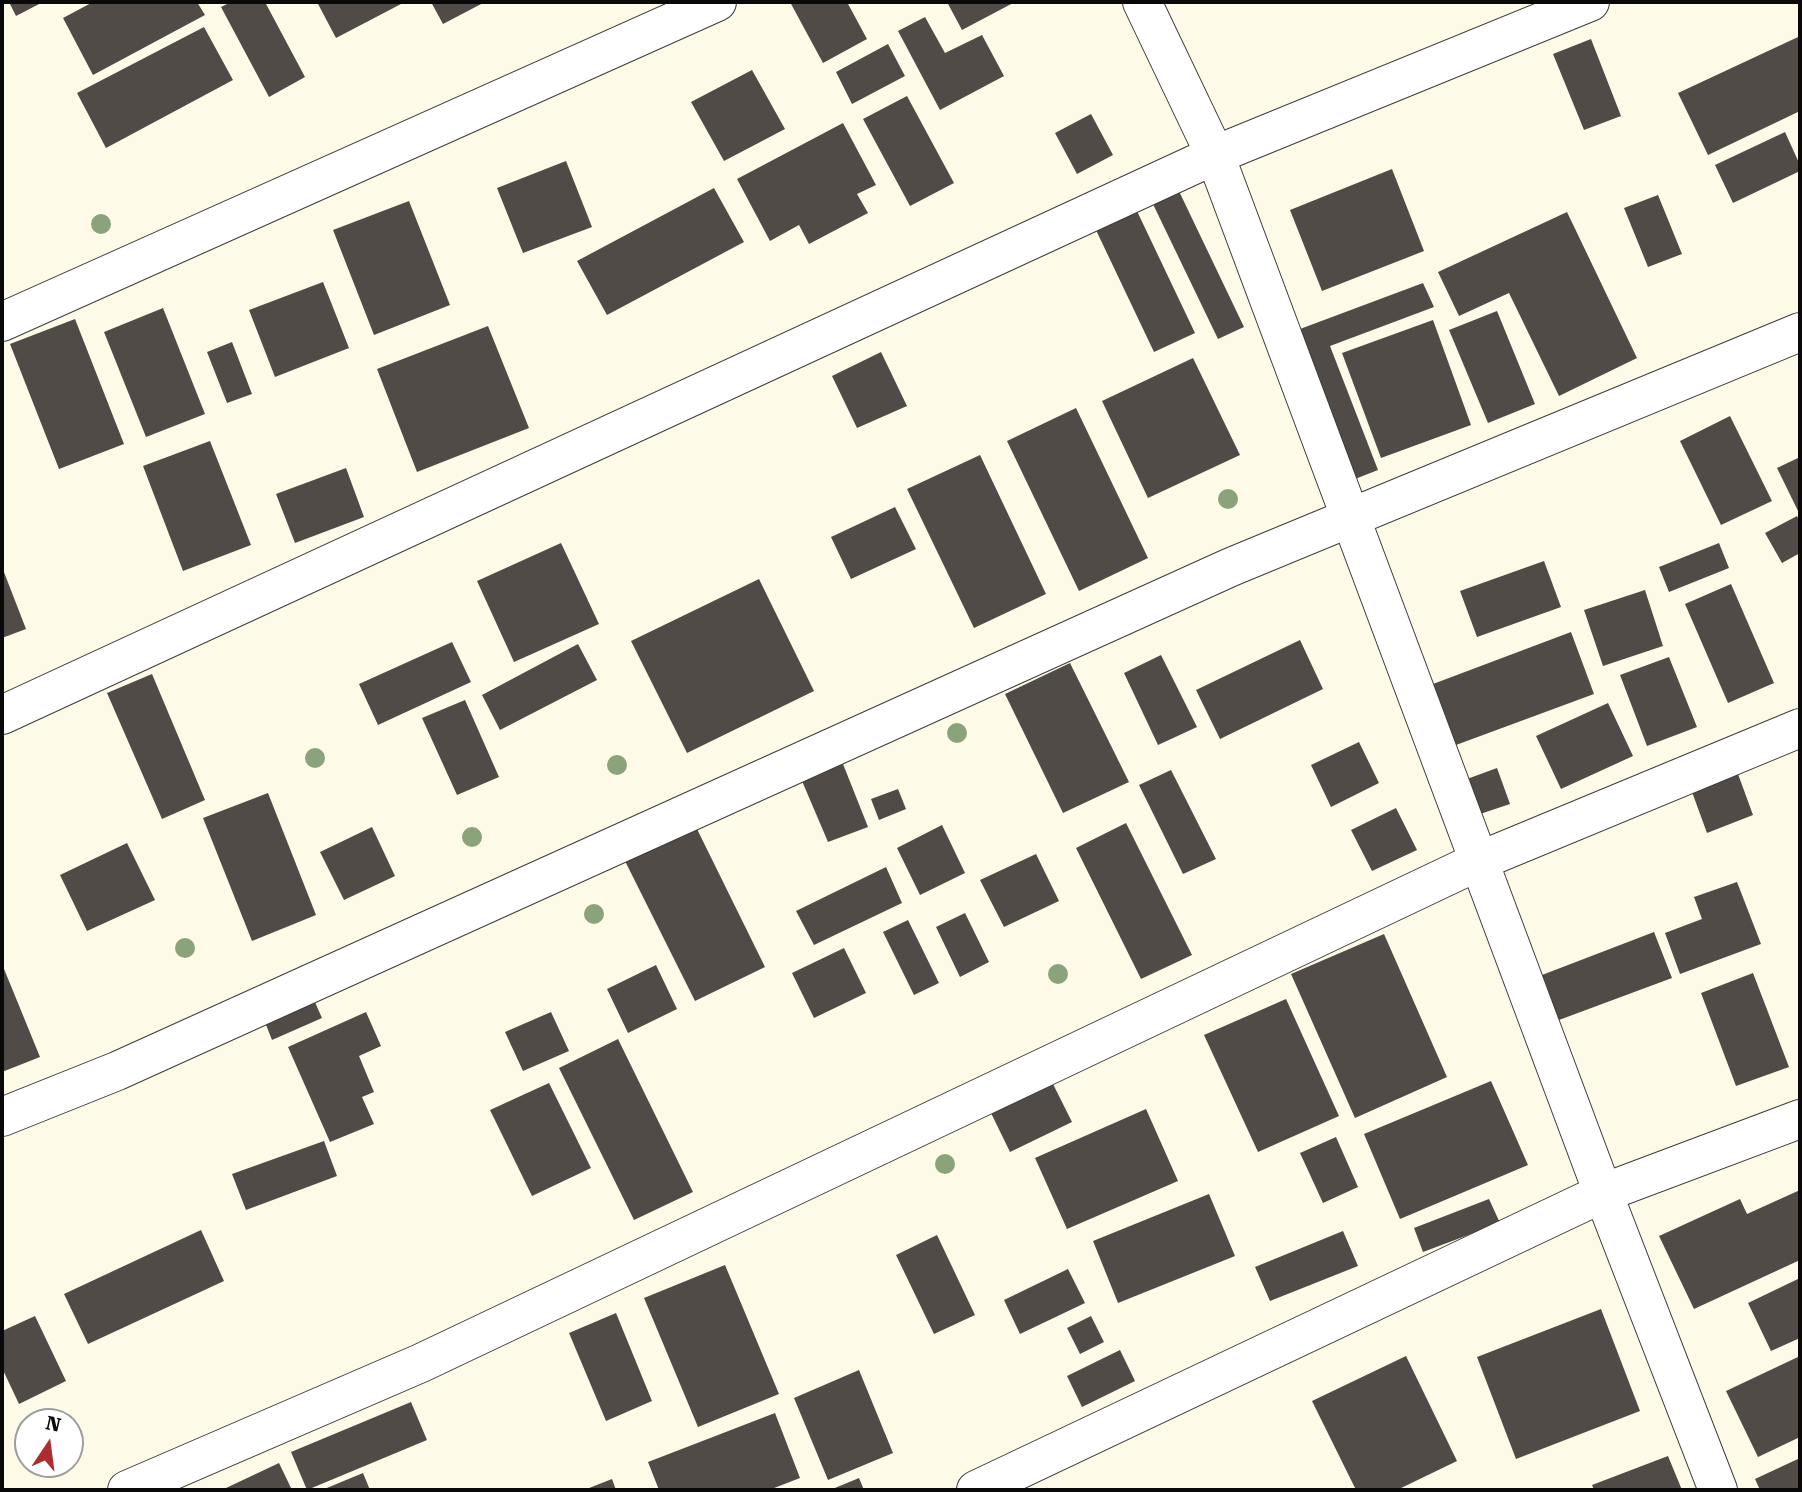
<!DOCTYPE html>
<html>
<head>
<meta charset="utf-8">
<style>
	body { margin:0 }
	#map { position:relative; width:1802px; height:1492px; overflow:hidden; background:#fdfae7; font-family:"Roboto Serif",serif }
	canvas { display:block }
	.frame { position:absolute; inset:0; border:4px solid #090909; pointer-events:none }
	.north { position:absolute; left:14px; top:1408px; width:70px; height:70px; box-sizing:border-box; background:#fff; border:2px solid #9d9d9d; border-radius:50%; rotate:13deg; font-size:19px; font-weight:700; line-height:28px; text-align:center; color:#090909 }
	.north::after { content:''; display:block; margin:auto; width:24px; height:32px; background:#ae2c30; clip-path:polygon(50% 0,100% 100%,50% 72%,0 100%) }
</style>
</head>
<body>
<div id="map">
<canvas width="1802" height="1492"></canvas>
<div class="frame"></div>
<div class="north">N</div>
</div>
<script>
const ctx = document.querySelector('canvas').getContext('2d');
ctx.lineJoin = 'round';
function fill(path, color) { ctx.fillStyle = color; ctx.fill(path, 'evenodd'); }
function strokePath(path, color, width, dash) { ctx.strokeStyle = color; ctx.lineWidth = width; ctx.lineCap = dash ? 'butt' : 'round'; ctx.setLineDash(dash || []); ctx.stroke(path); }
fill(new Path2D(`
	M9,2H43L16,16Z
	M93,2H197L205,15L93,75L63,18Z
	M231,2H265L305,77L269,97L221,7Z
	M317,2H399L401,4L336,38Z
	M431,2H485L443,24Z
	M790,2H847L867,39L823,63Z
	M947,2H1015L962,30Z
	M925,17L945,53L982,35L1004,76L940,110L898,31Z
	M204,27L233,80L106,148L77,93Z
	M1798,37L1800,41V111L1708,155L1678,93Z
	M1591,39L1621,116L1584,130L1553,54Z
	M888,44L905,76L852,104L836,72Z
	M752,70L785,129L724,161L691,102Z
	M907,96L954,183L910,206L863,119Z
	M1091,114L1113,155L1077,174L1055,133Z
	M843,123L876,185L857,194L868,213L809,244L799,225L770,241L737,179Z
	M1785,132L1800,165V171L1733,203L1715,165Z
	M566,161L592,227L523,253L497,188Z
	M1392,169L1424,251L1322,291L1290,210Z
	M1177,187L1244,327L1218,339L1151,200Z
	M714,188L744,242L607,315L577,261Z
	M1658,195L1682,254L1648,267L1624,208Z
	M409,201L450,305L374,335L333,230Z
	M1136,209L1195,333L1154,352L1095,228Z
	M1567,212L1637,358L1559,396L1509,293L1459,316L1438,272Z
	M323,282L349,348L275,377L249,310Z
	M1423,283L1434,307L1330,346L1378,470L1350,481L1292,332Z
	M163,308L205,414L146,437L104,332Z
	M1497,311L1535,404L1488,423L1449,330Z
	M75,319L124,444L59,469L10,344Z
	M1433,320L1471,425L1381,458L1342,353Z
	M488,326L529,428L417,472L377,369Z
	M232,342L252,394L227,403L207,352Z
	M881,352L907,406L857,428L832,376Z
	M1193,358L1240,455L1148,498L1102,401Z
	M1076,408L1148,558L1079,591L1007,441Z
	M1730,416L1772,501L1721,525L1680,441Z
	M210,441L251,545L183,571L143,466Z
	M980,455L1046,594L974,628L907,489Z
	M1800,457V515L1777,468Z
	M346,468L364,517L295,543L276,494Z
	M895,507L916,549L851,579L831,537Z
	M1797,516L1800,522V553L1782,563L1765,533Z
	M561,543L599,624L514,662L477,581Z
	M1719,543L1729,568L1669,592L1659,567Z
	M1544,561L1561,607L1477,637L1460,591Z
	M2,567L26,629L2,638Z
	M759,579L814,691L687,753L631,641Z
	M1731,584L1774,683L1728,703L1685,604Z
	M1645,590L1663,646L1603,666L1584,610Z
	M1571,632L1594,694L1456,745L1433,684Z
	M1300,640L1323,689L1220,739L1196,690Z
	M452,642L471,682L378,725L359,684Z
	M578,644L597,680L500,730L482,695Z
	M1161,655L1197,727L1158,745L1124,673Z
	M1669,657L1697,727L1647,746L1620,675Z
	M1070,663L1129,782L1063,813L1005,694Z
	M152,674L205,800L162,819L107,693Z
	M465,700L499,777L457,795L422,718Z
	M1608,703L1633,756L1561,789L1536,736Z
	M1359,742L1379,783L1331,807L1311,765Z
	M843,764L868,827L828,842L802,781Z
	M1497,768L1510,804L1480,814L1467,779Z
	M1171,770L1216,859L1183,874L1139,785Z
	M1738,774L1753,815L1707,833L1692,792Z
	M898,789L906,809L879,820L871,799Z
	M268,793L316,915L252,941L203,818Z
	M1396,808L1417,850L1372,871L1351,830Z
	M1126,823L1192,955L1141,979L1076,848Z
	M942,825L965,873L920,895L897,848Z
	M372,827L395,876L344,900L320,852Z
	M696,827L765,967L695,1001L625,861Z
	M127,843L155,900L87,931L60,875Z
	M1036,854L1059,901L1004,927L980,880Z
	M886,867L902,903L814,945L796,911Z
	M1737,882L1761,944L1680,974L1665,933L1702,919L1694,897Z
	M965,913L989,962L960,977L936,927Z
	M908,920L939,983L914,995L883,932Z
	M1654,932L1672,978L1559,1020L1542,975Z
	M1384,934L1447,1077L1355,1118L1291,974Z
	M844,948L866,993L814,1018L792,973Z
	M2,964L40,1057L2,1072Z
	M656,965L677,1009L628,1033L607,989Z
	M1753,973L1789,1067L1736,1086L1701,993Z
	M310,991L322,1018L272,1040L261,1012Z
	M1286,999L1339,1116L1258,1152L1204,1035Z
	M366,1012L381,1046L359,1056L374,1092L362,1097L374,1124L330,1142L288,1047Z
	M551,1012L569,1051L523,1071L505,1032Z
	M618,1039L693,1192L634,1220L559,1068Z
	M1491,1081L1528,1165L1400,1219L1364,1134Z
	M549,1083L591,1168L532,1196L490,1110Z
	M1053,1084L1072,1122L1010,1152L991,1113Z
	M1146,1109L1178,1181L1067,1229L1035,1158Z
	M1336,1137L1358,1187L1323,1203L1300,1153Z
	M324,1141L337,1176L246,1210L232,1174Z
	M1800,1190V1260L1694,1309L1659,1236L1740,1199L1747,1214Z
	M1209,1194L1235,1256L1118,1303L1093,1241Z
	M1489,1199L1500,1223L1423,1252L1414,1228Z
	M201,1230L224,1281L88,1344L64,1294Z
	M1343,1231L1358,1266L1270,1301L1255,1267Z
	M937,1235L975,1315L934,1334L896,1255Z
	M725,1265L779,1394L698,1427L644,1298Z
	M1068,1269L1085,1303L1020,1334L1004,1300Z
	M1800,1278V1338L1771,1351L1748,1303Z
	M1601,1309L1640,1411L1516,1459L1477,1357Z
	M616,1313L652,1401L606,1421L569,1333Z
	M35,1316L66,1381L19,1404L2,1368V1331Z
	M1091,1316L1104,1342L1080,1354L1067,1328Z
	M1120,1350L1135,1381L1082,1407L1067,1376Z
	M1406,1356L1457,1461L1397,1490H1356L1312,1401Z
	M1800,1356V1437L1758,1457L1726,1391Z
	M859,1370L893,1453L828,1480L794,1398Z
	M411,1402L427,1440L307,1490L291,1452Z
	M775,1413L800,1478L769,1490H659L648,1462Z
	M1668,1456L1682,1490H1594L1592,1485Z
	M1800,1458V1490H1760L1755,1479Z
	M279,1463L292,1490H227L226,1488Z
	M363,1473L370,1490H322Z
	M859,1478L864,1490H830Z
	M612,1479L616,1490H584Z`), '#514b47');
const street = new Path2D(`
	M1142,2L1215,155L1603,1193L1718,1490
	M2,322L717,2
	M2,715L1215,155L1590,2
	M2,1117L117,1071L1231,567L1800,332
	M127,1490L421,1363L1479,861L1800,728
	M976,1490L1603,1193L1800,1119`);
strokePath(street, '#3c3c3c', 40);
strokePath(street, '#fff', 38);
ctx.fillStyle = '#8aa37a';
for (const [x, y] of [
	[101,224],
	[1228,499],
	[957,733],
	[315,758],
	[617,765],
	[472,837],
	[594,914],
	[185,948],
	[1058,974],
	[945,1164]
]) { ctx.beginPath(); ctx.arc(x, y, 10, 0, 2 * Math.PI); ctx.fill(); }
</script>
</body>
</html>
